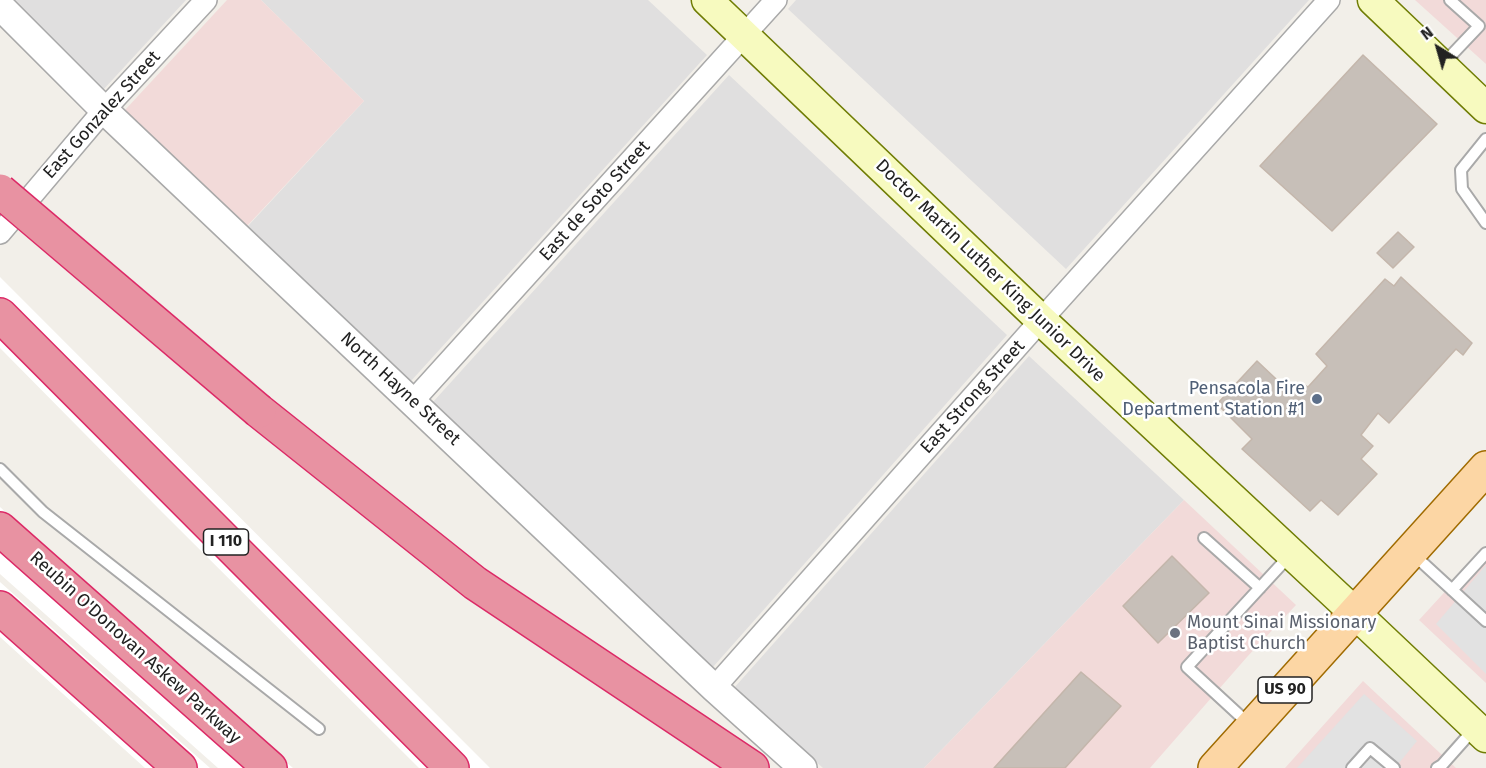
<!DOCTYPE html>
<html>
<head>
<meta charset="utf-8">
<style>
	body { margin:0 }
	#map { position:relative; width:1486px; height:768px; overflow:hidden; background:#f2efe9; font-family:"Fira Sans",sans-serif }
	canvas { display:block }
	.north { position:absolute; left:1408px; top:18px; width:60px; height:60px; -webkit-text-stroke:4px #fff; paint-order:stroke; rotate:323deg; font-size:16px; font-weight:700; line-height:24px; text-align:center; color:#222 }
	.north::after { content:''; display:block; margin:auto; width:21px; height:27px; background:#222; clip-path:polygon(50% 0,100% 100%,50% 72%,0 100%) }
</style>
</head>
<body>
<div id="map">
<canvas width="1486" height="768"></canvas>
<div class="north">N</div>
</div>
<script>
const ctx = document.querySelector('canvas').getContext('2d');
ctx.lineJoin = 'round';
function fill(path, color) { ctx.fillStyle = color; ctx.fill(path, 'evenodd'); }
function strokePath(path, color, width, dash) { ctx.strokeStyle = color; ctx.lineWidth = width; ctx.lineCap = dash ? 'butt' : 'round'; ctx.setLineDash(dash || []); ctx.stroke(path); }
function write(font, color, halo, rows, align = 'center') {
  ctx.font = font + ' "Fira Sans",sans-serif'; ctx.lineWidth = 5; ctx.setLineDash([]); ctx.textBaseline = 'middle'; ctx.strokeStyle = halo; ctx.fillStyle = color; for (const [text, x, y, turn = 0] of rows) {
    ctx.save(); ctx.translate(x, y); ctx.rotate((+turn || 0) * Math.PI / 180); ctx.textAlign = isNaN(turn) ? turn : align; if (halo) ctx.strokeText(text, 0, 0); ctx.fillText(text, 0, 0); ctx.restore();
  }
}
fill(new Path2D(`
	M13,0H186L103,90Z
	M261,0H648L707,55L411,381L247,227L364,101Z
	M796,0H1309L1066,269L788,9Z
	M729,75L1007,335L713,667L433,402Z
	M1029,356L1184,500L924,768H823L734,688Z`), '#e0dfdf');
fill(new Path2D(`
	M227,0H261L364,101L247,226L125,110Z
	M1415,0H1486V64Z
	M1184,500L1296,605L1247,657L1150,768H924Z
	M1486,547V683L1419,620Z
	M1363,681L1456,768H1285Z`), '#f2dad9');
fill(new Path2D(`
	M1486,565V674L1436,624Z
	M1364,694L1417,741L1395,768H1297Z`), '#e2e2e2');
fill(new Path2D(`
	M0,277L490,768H419L162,512L0,348Z
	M0,507L206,692L293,768H218L0,574Z
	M0,582L210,768H145L0,637Z`), '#fff');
const building = new Path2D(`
	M1363,55L1437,124L1332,231L1260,166Z
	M1398,232L1414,247L1393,268L1377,253Z
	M1401,277L1472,343L1463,355L1456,349L1389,423L1378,413L1361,435L1373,446L1361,459L1377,474L1338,515L1321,500L1310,511L1242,449L1252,439L1217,404L1257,361L1292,394L1302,383L1308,387L1327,366L1316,354L1385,279L1394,286Z
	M1172,556L1209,593L1158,643L1123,606Z
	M1081,672L1121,706L1065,768H994Z`);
fill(building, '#c7bfb8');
strokePath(building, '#c4b6ab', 1.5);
const service = new Path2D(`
	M1442,65L1479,26L1450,0
	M1486,139L1461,170L1462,189L1486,223
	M0,469L43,512L319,729
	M1204,538L1260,588
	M1413,554L1486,621
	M1452,590L1486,553
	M1250,725L1187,667L1291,554
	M1352,768L1370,748L1394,768
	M1437,768L1442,765L1474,729`);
const minor = new Path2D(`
	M0,233L104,110L206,0
	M413,401L776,0
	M714,688L1041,320L1329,0`);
const tertiary = new Path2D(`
	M0,6L104,110L714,688L803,768`);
const secondary = new Path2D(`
	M707,0L1041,320L1355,613L1486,737
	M1373,0L1486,108`);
const primary = new Path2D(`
	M1215,768L1486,468`);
const motorway = new Path2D(`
	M0,315L452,768
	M259,411L475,583L752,768
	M0,529L270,768
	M0,608L180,768`);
strokePath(service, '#a9a9a9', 14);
strokePath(minor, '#a9a9a9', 24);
strokePath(tertiary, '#a9a9a9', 30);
strokePath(secondary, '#707d05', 33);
strokePath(primary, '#a06b00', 36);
strokePath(motorway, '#dc2a67', 36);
strokePath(service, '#fff', 10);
strokePath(minor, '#fff', 21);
strokePath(tertiary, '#fff', 27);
strokePath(secondary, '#f7fabf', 30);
strokePath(primary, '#fcd6a4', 33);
strokePath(motorway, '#e892a2', 33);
const motorwayBridge = new Path2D(`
	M0,191L259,411`);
strokePath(motorwayBridge, '#dc2a67', 36, []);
strokePath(motorwayBridge, '#e892a2', 33);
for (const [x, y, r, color] of [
	[1317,399,6,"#5c6f8a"],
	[1175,633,6,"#6b7280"]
]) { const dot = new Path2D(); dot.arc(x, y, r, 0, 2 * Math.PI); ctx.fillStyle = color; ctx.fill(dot); strokePath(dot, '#fff', 2); }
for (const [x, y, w] of [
	[226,542,45],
	[1285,690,54]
]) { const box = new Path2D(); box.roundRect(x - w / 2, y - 13, w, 26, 4.5); ctx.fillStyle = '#fff'; ctx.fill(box); strokePath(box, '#222', 1.5); }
write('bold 16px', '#222', null, [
	["I 110",226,542],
	["US 90",1285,690]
]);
write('18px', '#222', '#fff', [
	["East Gonzalez Street",102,115,-48],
	["East de Soto Street",595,201,-48],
	["Doctor Martin Luther King Junior Drive",990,271,44],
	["North Hayne Street",400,389,43],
	["East Strong Street",973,397,-48],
	["Reubin O'Donovan Askew Parkway",135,648,42]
]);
write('18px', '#4e5e75', '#fff', [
	["Pensacola Fire",1305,389],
	["Department Station #1",1305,410]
], 'right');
write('18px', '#5b616d', '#fff', [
	["Mount Sinai Missionary",1187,623],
	["Baptist Church",1187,644]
], 'left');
</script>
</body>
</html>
